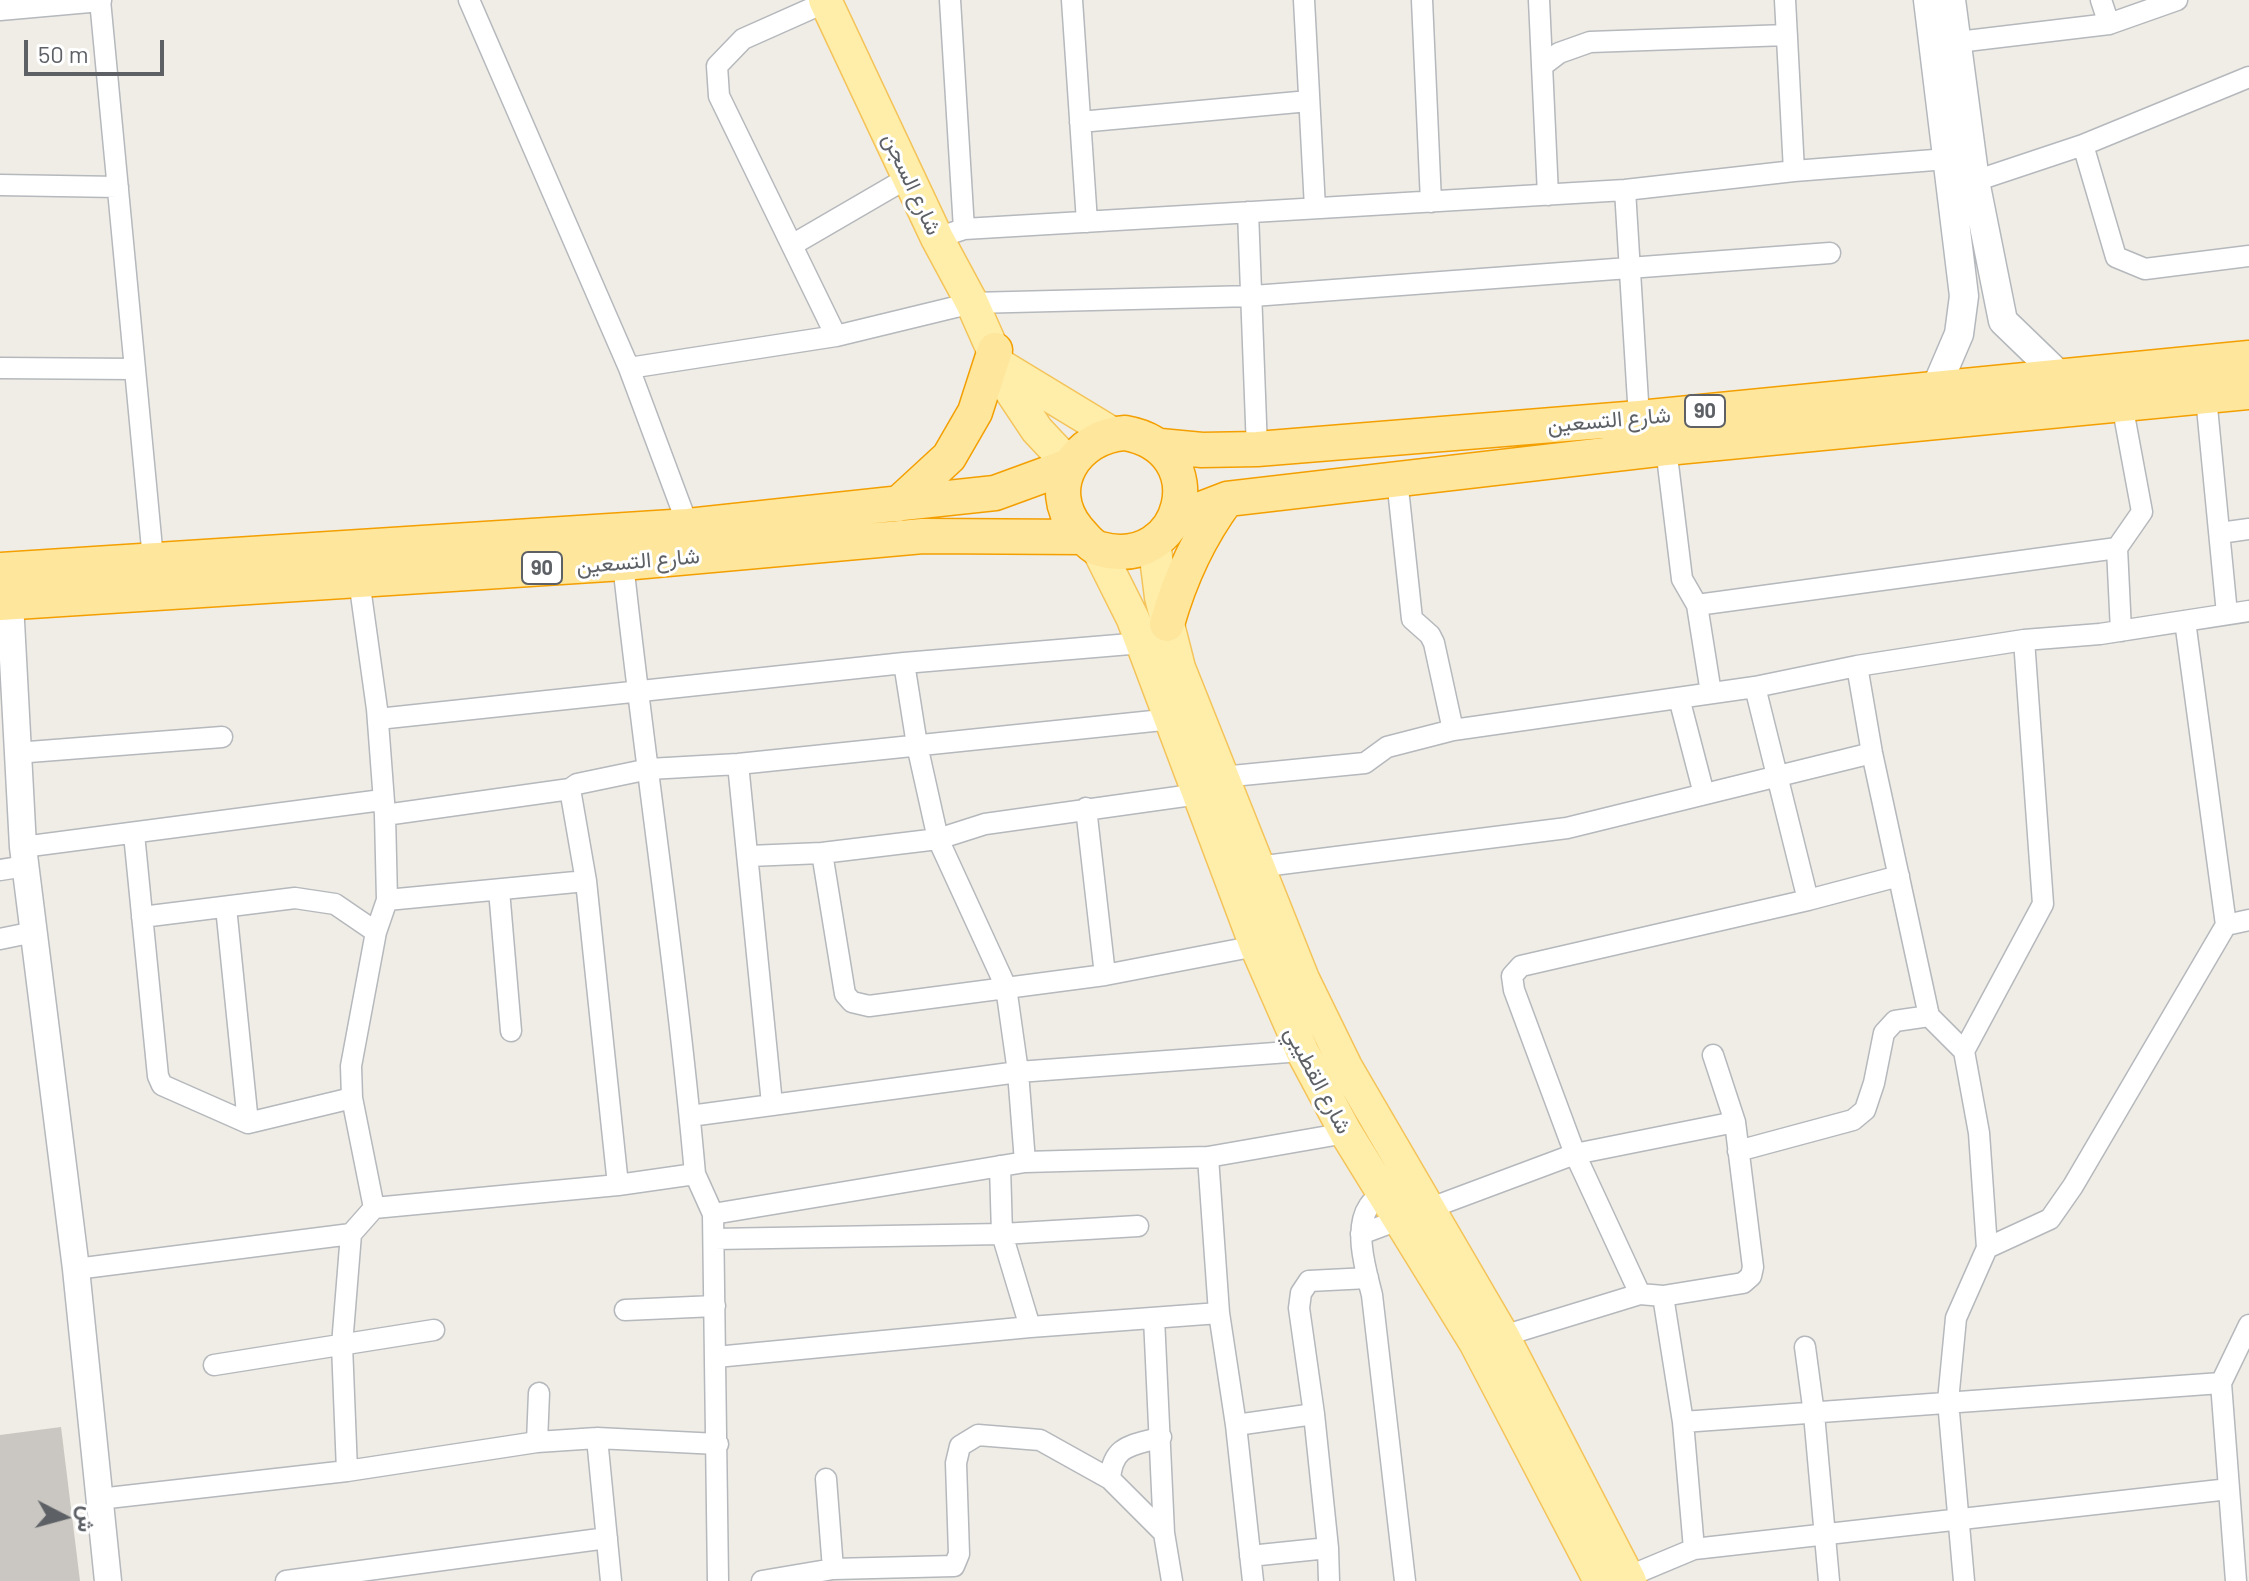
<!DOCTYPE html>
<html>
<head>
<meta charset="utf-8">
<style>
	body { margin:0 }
	#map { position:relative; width:2249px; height:1581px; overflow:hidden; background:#efede5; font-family:Barlow,Vazirmatn,sans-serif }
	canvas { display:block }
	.north { position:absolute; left:24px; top:1477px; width:80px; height:80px; -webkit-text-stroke:6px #fff; paint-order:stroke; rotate:96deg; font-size:22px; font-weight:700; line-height:32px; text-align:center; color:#5d6166 }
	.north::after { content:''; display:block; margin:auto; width:28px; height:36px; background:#5d6166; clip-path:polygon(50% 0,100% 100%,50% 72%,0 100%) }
	.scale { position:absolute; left:24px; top:40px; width:140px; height:36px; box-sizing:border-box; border:4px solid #5d6166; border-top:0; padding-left:10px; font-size:24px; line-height:28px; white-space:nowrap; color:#5d6166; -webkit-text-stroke:6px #fff; paint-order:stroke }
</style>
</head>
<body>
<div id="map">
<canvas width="2249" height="1581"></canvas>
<div class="north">ش</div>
<div class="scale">50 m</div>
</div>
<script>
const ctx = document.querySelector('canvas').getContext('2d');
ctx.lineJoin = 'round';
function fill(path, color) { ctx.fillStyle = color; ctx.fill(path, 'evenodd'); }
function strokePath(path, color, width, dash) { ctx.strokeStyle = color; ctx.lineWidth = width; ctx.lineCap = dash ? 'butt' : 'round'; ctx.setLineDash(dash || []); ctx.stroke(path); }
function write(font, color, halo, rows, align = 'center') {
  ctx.font = font + ' Barlow,Vazirmatn,sans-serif'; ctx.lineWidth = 6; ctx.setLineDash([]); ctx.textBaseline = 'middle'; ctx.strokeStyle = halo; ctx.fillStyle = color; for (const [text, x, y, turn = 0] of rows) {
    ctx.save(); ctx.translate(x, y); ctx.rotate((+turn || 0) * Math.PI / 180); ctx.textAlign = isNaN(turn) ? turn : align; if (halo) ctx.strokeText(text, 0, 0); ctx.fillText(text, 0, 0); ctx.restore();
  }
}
fill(new Path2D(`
	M61,1427L80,1581H0V1435Z`), '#cac7c2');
const minor = new Path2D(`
	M100,0L153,559
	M469,0L629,368L688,526
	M950,0L964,229
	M1072,0L1087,222
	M1304,0L1315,208
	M1422,0L1431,202
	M1539,0L1548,195
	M1785,0L1794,171
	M2101,0L2109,24
	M826,2L743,39L717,66L719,96L836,336
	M0,10L101,1
	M1958,42L2109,24L2177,0
	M1542,66L1559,53L1590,42L1787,35
	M2249,77L2083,145L2116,257L2145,269L2249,256
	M1080,122L1309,101
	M1975,181L2083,145
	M0,185L118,187
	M1625,190L1639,418
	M1248,212L1257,449
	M937,238L964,229L1625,190L1794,171L1947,159
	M792,245L909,177
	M0,368L134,369
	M629,368L836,336L972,303L1253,296L1830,253
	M2206,397L2227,614
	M1666,448L1682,579L1697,605L1711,693
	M1397,479L1412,619L1430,635L1434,643L1453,730
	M2220,533L2249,529
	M623,563C645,767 677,970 695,1174L713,1214L718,1581
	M1697,605L2117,548
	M2121,631L2117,548L2142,512L2122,404
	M904,663L917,745L938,839L1006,987L1018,1072L1025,1162
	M1857,666L1872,753L1929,1016L1964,1051L1979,1133L1987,1248L1956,1318L1948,1401L1964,1581
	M1755,687L1808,900
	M1679,698L1704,794
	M378,719L904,663L1142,643
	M16,753L222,737
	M738,764L772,1104
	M1222,777L1365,763L1387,747L1453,730L1755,687L1857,666L2024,640L2100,634L2249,611
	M570,789L586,881L618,1185
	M1086,808L1105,975
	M385,815L570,789L577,784L649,769L738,764L1182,718
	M134,834L158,1076L162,1085L248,1123L352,1098
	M23,847L382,800
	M822,853L845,994L852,1002L869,1006L1105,975L1256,946
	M749,856L822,853L938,839L985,824L1199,794
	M1257,867L1567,828L1872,753
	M0,870L26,866
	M499,890L511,1031
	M387,900L586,881
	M226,907L248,1123
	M142,917L295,898L335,904L376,932
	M2226,925L2249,920
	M0,939L34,932
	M1964,1051L2043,904L2024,640
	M690,1116L1018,1072L1302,1051
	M1738,1151L1853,1120L1865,1110L1874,1083L1884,1033L1895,1021L1929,1016
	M1208,1157L1219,1313L1236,1425L1253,1581
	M1000,1166L1002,1234L1030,1327
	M1383,1192C1378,1196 1372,1201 1369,1206C1353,1229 1366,1271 1372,1295L1405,1581
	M374,1208L618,1185L695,1174
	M713,1214L1025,1162L1208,1157L1346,1133
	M1361,1234L1575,1154L1735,1122
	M714,1239L1002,1234L1138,1226
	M1987,1248L2050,1219L2073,1186L2226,925L2185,621
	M76,1269L351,1234
	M1640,1294L1575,1154L1514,990L1512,976L1521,966L1808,900L1899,876
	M1663,1296L1683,1422L1694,1549
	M625,1310L715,1306
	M1154,1318L1164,1533L1172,1581
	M1503,1336L1640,1294L1663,1296L1743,1283L1751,1276L1753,1267L1735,1122L1713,1055
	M1805,1347L1814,1414L1829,1581
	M716,1357L1030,1327L1219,1313
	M214,1365L434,1330
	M1683,1422L2221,1383
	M1236,1425L1314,1414
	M597,1438L611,1581
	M537,1442L539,1393
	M347,1471L342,1345L351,1234L374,1208L352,1098L351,1066L376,932L387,900L385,815L377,709L359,580
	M826,1479L833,1569
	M1110,1479C1113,1444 1132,1446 1161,1437
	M99,1499L347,1471L537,1442L597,1438L718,1444
	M1250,1556L1328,1548
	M1627,1577L1694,1549L2229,1489
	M286,1581L607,1538
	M762,1581L833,1569L954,1566L959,1554L956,1463L960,1446L978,1435L1040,1440L1110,1479L1164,1533
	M1329,1581L1328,1548L1314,1414L1299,1308L1301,1293L1309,1281L1368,1278
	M2236,1581L2221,1383L2249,1325`);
const tertiary = new Path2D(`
	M10,603L23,847L76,1269L108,1581`);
const secondary = new Path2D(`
	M1928,0L1964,296L1959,334L1935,390
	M1951,0L1975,181L2003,321L2062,378`);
const primary = new Path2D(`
	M825,0L937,238L972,303L1011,391L1037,430L1070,465
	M1001,366L1113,434
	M1154,541L1161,597L1179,668L1303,979L1346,1067L1503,1336L1630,1581
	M1098,549L1133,619L1256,946L1302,1051L1346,1133L1475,1342L1600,1581`);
const trunk = new Path2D(`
	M1125,433C1216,449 1185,572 1100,549C1092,547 1083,536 1077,529C1043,487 1076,436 1125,433Z
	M1160,446L1202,450L1257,449L1639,418L2249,358
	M898,504L949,457L975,412L995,350
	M1175,519L1227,499L1666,448L2249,392
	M0,570L688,526L995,493L1069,466
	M0,603L623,563L923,536L1084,537
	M1167,624C1180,578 1198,538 1227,499`);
strokePath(minor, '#b5b8bc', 23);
strokePath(tertiary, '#b5b8bc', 29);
strokePath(secondary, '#b4b8bd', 31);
strokePath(primary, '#f4c359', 35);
strokePath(trunk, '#f49f00', 37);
strokePath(minor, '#fff', 20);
strokePath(tertiary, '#fff', 26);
strokePath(secondary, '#fff', 28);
strokePath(primary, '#fea', 32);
strokePath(trunk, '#fee69c', 34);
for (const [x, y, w] of [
	[1705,411,40],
	[542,568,40]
]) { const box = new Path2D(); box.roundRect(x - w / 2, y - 16, w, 32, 6); ctx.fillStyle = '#fff'; ctx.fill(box); strokePath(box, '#5d6166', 2); }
write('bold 20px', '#5d6166', null, [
	["90",1705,411],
	["90",542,568]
]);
write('22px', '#5d6166', '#fff', [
	["شارع السجن",912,184,65],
	["شارع التسعين",1609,420,-5],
	["شارع التسعين",638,561,-5],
	["شارع القطيبي",1318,1080,62]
]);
</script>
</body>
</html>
